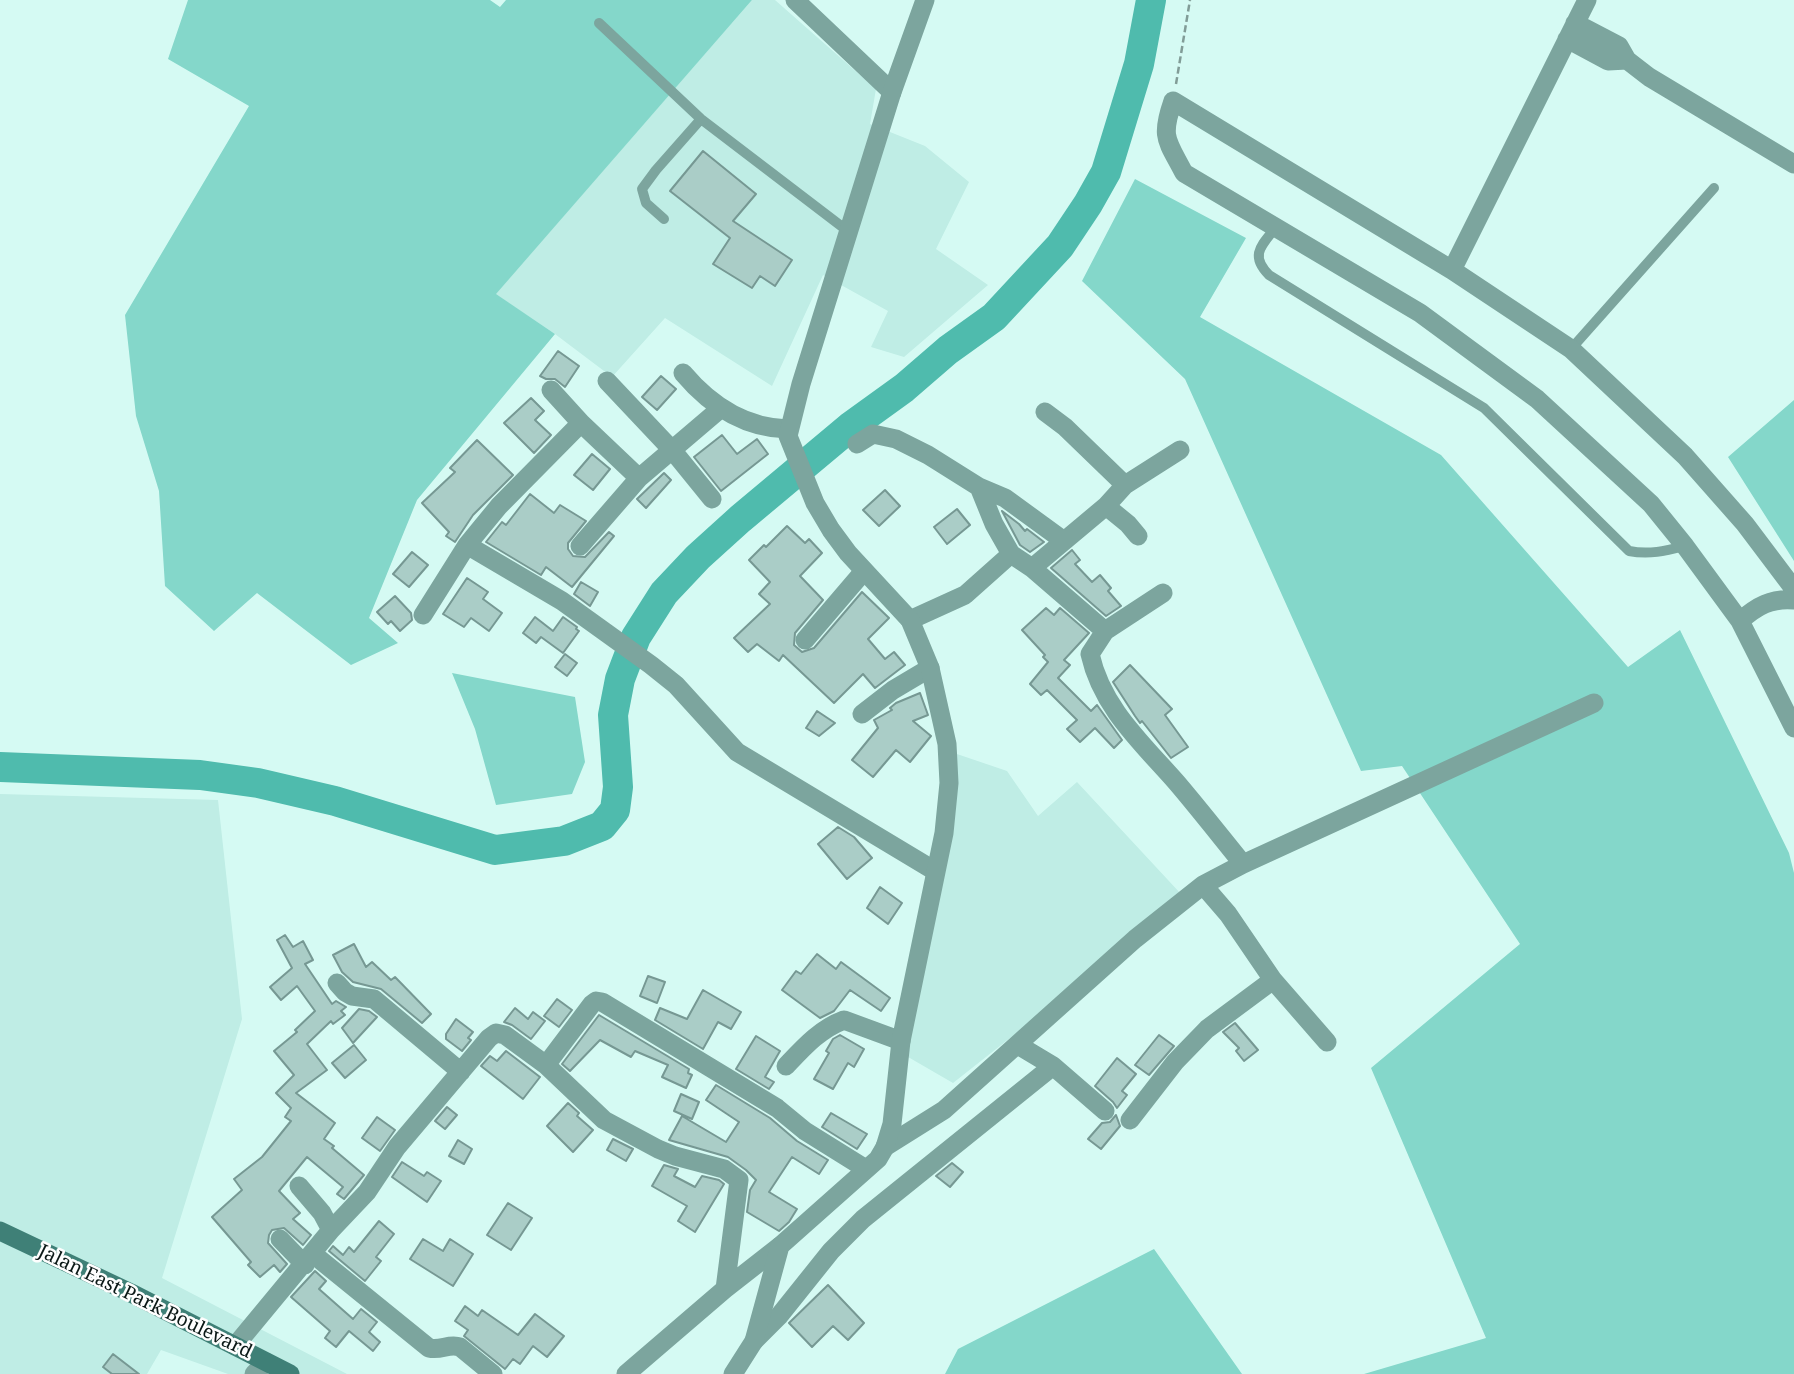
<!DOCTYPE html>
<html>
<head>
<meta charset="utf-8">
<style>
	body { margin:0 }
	canvas { display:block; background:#d5faf3 }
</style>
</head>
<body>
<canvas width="1794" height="1374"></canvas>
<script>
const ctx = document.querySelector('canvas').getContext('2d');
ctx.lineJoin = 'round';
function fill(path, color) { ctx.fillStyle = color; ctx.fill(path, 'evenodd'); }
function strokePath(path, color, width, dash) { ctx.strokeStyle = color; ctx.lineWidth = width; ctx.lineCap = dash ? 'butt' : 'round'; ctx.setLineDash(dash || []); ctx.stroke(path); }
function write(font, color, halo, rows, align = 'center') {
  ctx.font = font + ' "Noto Serif",serif'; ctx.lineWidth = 5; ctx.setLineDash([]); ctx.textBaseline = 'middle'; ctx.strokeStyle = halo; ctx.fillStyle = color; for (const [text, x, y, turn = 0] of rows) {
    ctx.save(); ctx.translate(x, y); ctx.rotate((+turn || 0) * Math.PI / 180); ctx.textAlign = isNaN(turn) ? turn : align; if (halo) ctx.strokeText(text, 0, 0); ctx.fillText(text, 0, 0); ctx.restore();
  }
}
fill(new Path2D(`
	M752,0H775L876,89L870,124L925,146L969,182L936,249L988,285L904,357L871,347L888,311L823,275L772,386L665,318L612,377L555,334L495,294Z
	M954,753L1007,771L1038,816L1077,782L1181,894L1067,993L953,1083L896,1050Z
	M0,794L218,800L242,1019L162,1278L347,1374H228L161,1350L147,1374H0Z`), '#bfede5');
fill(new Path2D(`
	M188,0H490L500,7L506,0H752L496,294L555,334L417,500L369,618L398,643L351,665L257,593L214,631L165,586L159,491L136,416L125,315L249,106L168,59Z
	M1135,179L1246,238L1200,317L1441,455L1628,667L1680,630L1789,853L1794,873V1374H1364L1486,1338L1371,1068L1520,944L1402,766L1361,771L1185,379L1082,281Z
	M1794,400V561L1728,457Z
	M452,673L575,697L585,762L572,794L496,805L475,729Z
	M1154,1249L1242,1374H945L958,1349Z`), '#84d7ca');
strokePath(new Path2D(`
	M0,767L200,775L258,783L335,801L495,850L564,841L602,826L615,810L618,787L613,715L620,679L636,637L664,593L698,557L740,519L850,427L904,388L948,350L994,317L1060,246L1088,204L1106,172L1139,64L1151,0`), '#4fbbad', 30);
const building = new Path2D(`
	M703,151L756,194L733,221L792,260L775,286L760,276L752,288L713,264L730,238L670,191Z
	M558,351L579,366L565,387L555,379H546L540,376Z
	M661,376L676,389L657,410L642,397Z
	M531,398L544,411L535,420L551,435L534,453L504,423Z
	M722,435L737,454L757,439L768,454L721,491L694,457Z
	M477,440L513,475L473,515L455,542L446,536L449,532L422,503L455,472L450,468Z
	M592,454L610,469L593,490L574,475Z
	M664,473L671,480L646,508L637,499Z
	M885,490L900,506L879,526L863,510Z
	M530,494L554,513L560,505L586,521L568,543V549L573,556L585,557L609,532L614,536L572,587L546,567L541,575L486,542L502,522L506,525Z
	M957,509L970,525L947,544L934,527Z
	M1002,511L1019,524L1025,531L1027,529L1044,542L1030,552L1020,545Z
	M787,526L805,543L809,539L822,553L800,576L823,600L795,633L794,645L802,652L814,648L862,592L889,618L868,639L885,659L894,652L905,665L875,688L863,674L834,703L783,655L779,661L757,644L748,652L734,638L770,604L759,594L770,582L749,560L764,545L766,547Z
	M1072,550L1080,560L1075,564L1092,582L1100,575L1111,588L1108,591L1121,606L1106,616L1051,568Z
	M412,552L428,565L409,587L393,574Z
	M467,578L488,592L483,599L502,613L489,631L471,618L464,627L443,614Z
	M581,582L598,592L590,606L574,594Z
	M395,596L411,613L412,620L400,631L391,621L388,624L377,612Z
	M1046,608L1054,615L1060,608L1089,633L1064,660L1070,665L1058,678L1091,711L1097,705L1122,740L1114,748L1095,728L1080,742L1067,729L1077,720L1047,690L1041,695L1030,684L1048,662L1043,657L1045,655L1022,630Z
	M535,617L553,631L563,617L577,627L576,629L579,631L563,653L541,637L536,643L523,633Z
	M565,654L577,663L567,676L555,667Z
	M1130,665L1172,709L1165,715L1188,747L1171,758L1142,721L1140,723L1135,716L1113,682Z
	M920,693L928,715L913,721L931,736L910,762L896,750L873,777L852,760L878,728L874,720L892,710L890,708L896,703Z
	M817,711L835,723L819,736L806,728Z
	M838,827L854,837L872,858L847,879L818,844Z
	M880,887L902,903L888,924L867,908Z
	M285,935L293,947L303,941L313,960L305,964L332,1004L336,1001L346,1007L341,1011L345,1015L333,1024L331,1021L307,1044L327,1070L296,1093L335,1123L324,1139L334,1146L332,1148L364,1175L344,1199L337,1194L343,1187L307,1157L279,1191L300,1213L293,1219L311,1235L303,1245L284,1228L272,1230L269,1235L268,1243L287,1264L280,1272L274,1265L260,1277L248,1265L251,1262L212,1217L242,1190L234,1179L262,1157L291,1121L285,1117L291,1108L276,1093L294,1075L274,1051L297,1032L295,1030L315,1011L297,986L281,1000L270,987L292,968L277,940Z
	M354,944L366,967L372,962L391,980L395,977L431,1014L422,1023L381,989L353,982L342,972L333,955Z
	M817,954L836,969L841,962L890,998L881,1011L850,990L834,1011L820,1018L782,990L796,971L801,974Z
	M648,976L665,982L657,1003L640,996Z
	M703,990L741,1012L731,1029L718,1022L703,1049L655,1020L660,1008L687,1019Z
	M557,999L572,1010L559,1027L544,1016Z
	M515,1008L528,1019L533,1012L545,1021L531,1039L512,1025L504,1022Z
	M359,1009L369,1011L377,1017L353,1043L342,1028Z
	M599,1015L689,1069L688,1073L692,1075L686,1088L662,1077L668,1065L635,1051L631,1057L600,1040L570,1071L562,1064Z
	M456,1019L473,1032L468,1038L471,1040L462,1051L446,1039V1034Z
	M1235,1023L1258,1050L1244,1061L1236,1051L1239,1048L1223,1032Z
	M840,1035L864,1049L854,1067L848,1063L833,1089L814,1079L829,1053L826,1051L833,1039Z
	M1159,1035L1174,1046L1149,1075L1135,1065Z
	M756,1036L780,1051L765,1077L774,1082L769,1089L736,1069Z
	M354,1045L366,1060L345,1078L332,1063Z
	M506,1051L540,1077L523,1099L481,1066L490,1056L497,1061Z
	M1117,1058L1136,1074L1122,1091L1127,1095L1117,1108L1113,1102L1095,1086Z
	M716,1085L770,1118L797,1141L828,1160L819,1174L792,1157L769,1192L797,1209L789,1222L779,1231L747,1212L750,1190L756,1180L746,1170L728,1157L669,1140L682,1116L726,1142L739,1122L706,1100Z
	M681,1094L699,1102L692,1119L674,1111Z
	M568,1103L579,1113L577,1116L593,1130L573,1152L547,1126Z
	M447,1107L457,1115L445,1129L435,1121Z
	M831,1113L867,1134L857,1149L822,1127Z
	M1116,1115L1120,1126L1101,1149L1088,1139L1102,1123L1110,1122Z
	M377,1117L395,1130L380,1151L362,1138Z
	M613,1139L633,1149L626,1161L607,1150Z
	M458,1140L472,1149L464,1164L449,1156Z
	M402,1162L424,1176L427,1172L441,1181L427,1202L392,1177Z
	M952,1163L963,1172L950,1187L936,1176Z
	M664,1165L678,1169L674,1176L695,1187L702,1176L719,1180L724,1184L695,1232L678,1221L687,1206L652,1186Z
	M508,1203L532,1218L511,1250L487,1235Z
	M379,1221L394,1234L376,1257L381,1261L365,1281L329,1251L333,1246L343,1255L349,1247L354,1252Z
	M423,1239L443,1251L450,1239L473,1254L453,1286L410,1259Z
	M315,1271L326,1281L319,1289L353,1319L361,1309L377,1322L369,1332L380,1342L373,1351L349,1331L336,1347L325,1338L330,1331L291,1297Z
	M828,1285L864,1323L848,1340L833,1326L812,1347L789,1323Z
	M465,1306L478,1316L482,1310L518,1335L535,1314L564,1336L547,1357L533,1346L520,1364L513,1359L505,1369L464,1336L468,1330L455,1321Z
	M113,1354L139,1374H112L103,1367Z`);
fill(building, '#aacdc7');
strokePath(building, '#769893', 2);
strokePath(new Path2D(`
	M1176,84L1190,0`), '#819c97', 2.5, [7, 3.5]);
strokePath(new Path2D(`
	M599,23L701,119L849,232
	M664,219L646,203L642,189L656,170L701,119
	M1276,227C1262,245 1249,255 1269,275L1484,408L1629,551C1649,555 1665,551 1685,546
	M1571,349L1714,188`), '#7ca59e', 10);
strokePath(new Path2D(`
	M795,0L892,92
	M1575,23L1619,46L1627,60L1649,77L1794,164
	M1567,39L1608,61L1627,60
	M1452,270L1587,0
	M683,373C710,405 744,428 788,429
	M607,381L673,451L712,499
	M551,390L581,423L639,478
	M1045,412L1065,427L1125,485
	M857,444L873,434L896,439L928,455L979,487L994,524L1011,554L1032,568L1105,631
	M979,487L1005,498L1064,541
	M1106,506L1128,524L1138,536
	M467,545L562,601L651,665L676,685L737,752L935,871
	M580,546L639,478L720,409
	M1032,568L1106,506L1125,485L1180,450
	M1794,589L1745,524L1685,456L1571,349L1452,270L1173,101C1160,138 1167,140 1184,173L1420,313L1537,399L1651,504L1685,546L1740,621L1794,728
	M1163,593L1105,631L1090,654C1102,708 1142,743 1177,783C1200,810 1221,837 1243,864
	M423,615L467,545L499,506L581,423
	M910,620L965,595L1011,554
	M1740,621C1757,606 1771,598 1794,600
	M805,640L864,571
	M862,714L893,690L930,668
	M1203,885L1228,914L1273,980L1327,1042
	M337,983L345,992L352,996L374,999L461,1072
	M1018,1045L1053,1066L1105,1111
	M546,1065L592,1004L596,1001L602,1002L777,1108L805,1131L866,1169
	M786,1066C804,1047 820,1029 844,1020L901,1041
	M1130,1120L1175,1062L1207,1029L1273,980
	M885,1147L944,1110L1135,939L1203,885L1243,864L1594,703
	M299,1186L322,1213L331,1230
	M280,1239L305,1265
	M313,1254L429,1348C441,1351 449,1343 460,1347L493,1374
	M754,1341L779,1316L831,1251L863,1219L1053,1066
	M235,1346L331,1230L367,1192L397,1147L489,1038L496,1033L505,1035L546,1065L604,1120L658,1149L675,1156L724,1169L739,1180L725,1289
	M254,1374L266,1362
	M626,1374L725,1289L780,1246`), '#7ca59e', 19);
strokePath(new Path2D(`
	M733,1374L754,1341L780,1246L878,1159L885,1147L892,1124L901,1041L944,833L949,783L947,744L930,668L910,620L848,553L831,530L815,503L788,436L801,384L892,92L925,0`), '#7ca59e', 19);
strokePath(new Path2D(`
	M0,1231L131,1293L290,1374`), '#3f8077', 19);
write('19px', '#0b1816', '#fefefe', [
	["Jalan East Park Boulevard",145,1302,26]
]);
</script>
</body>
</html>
